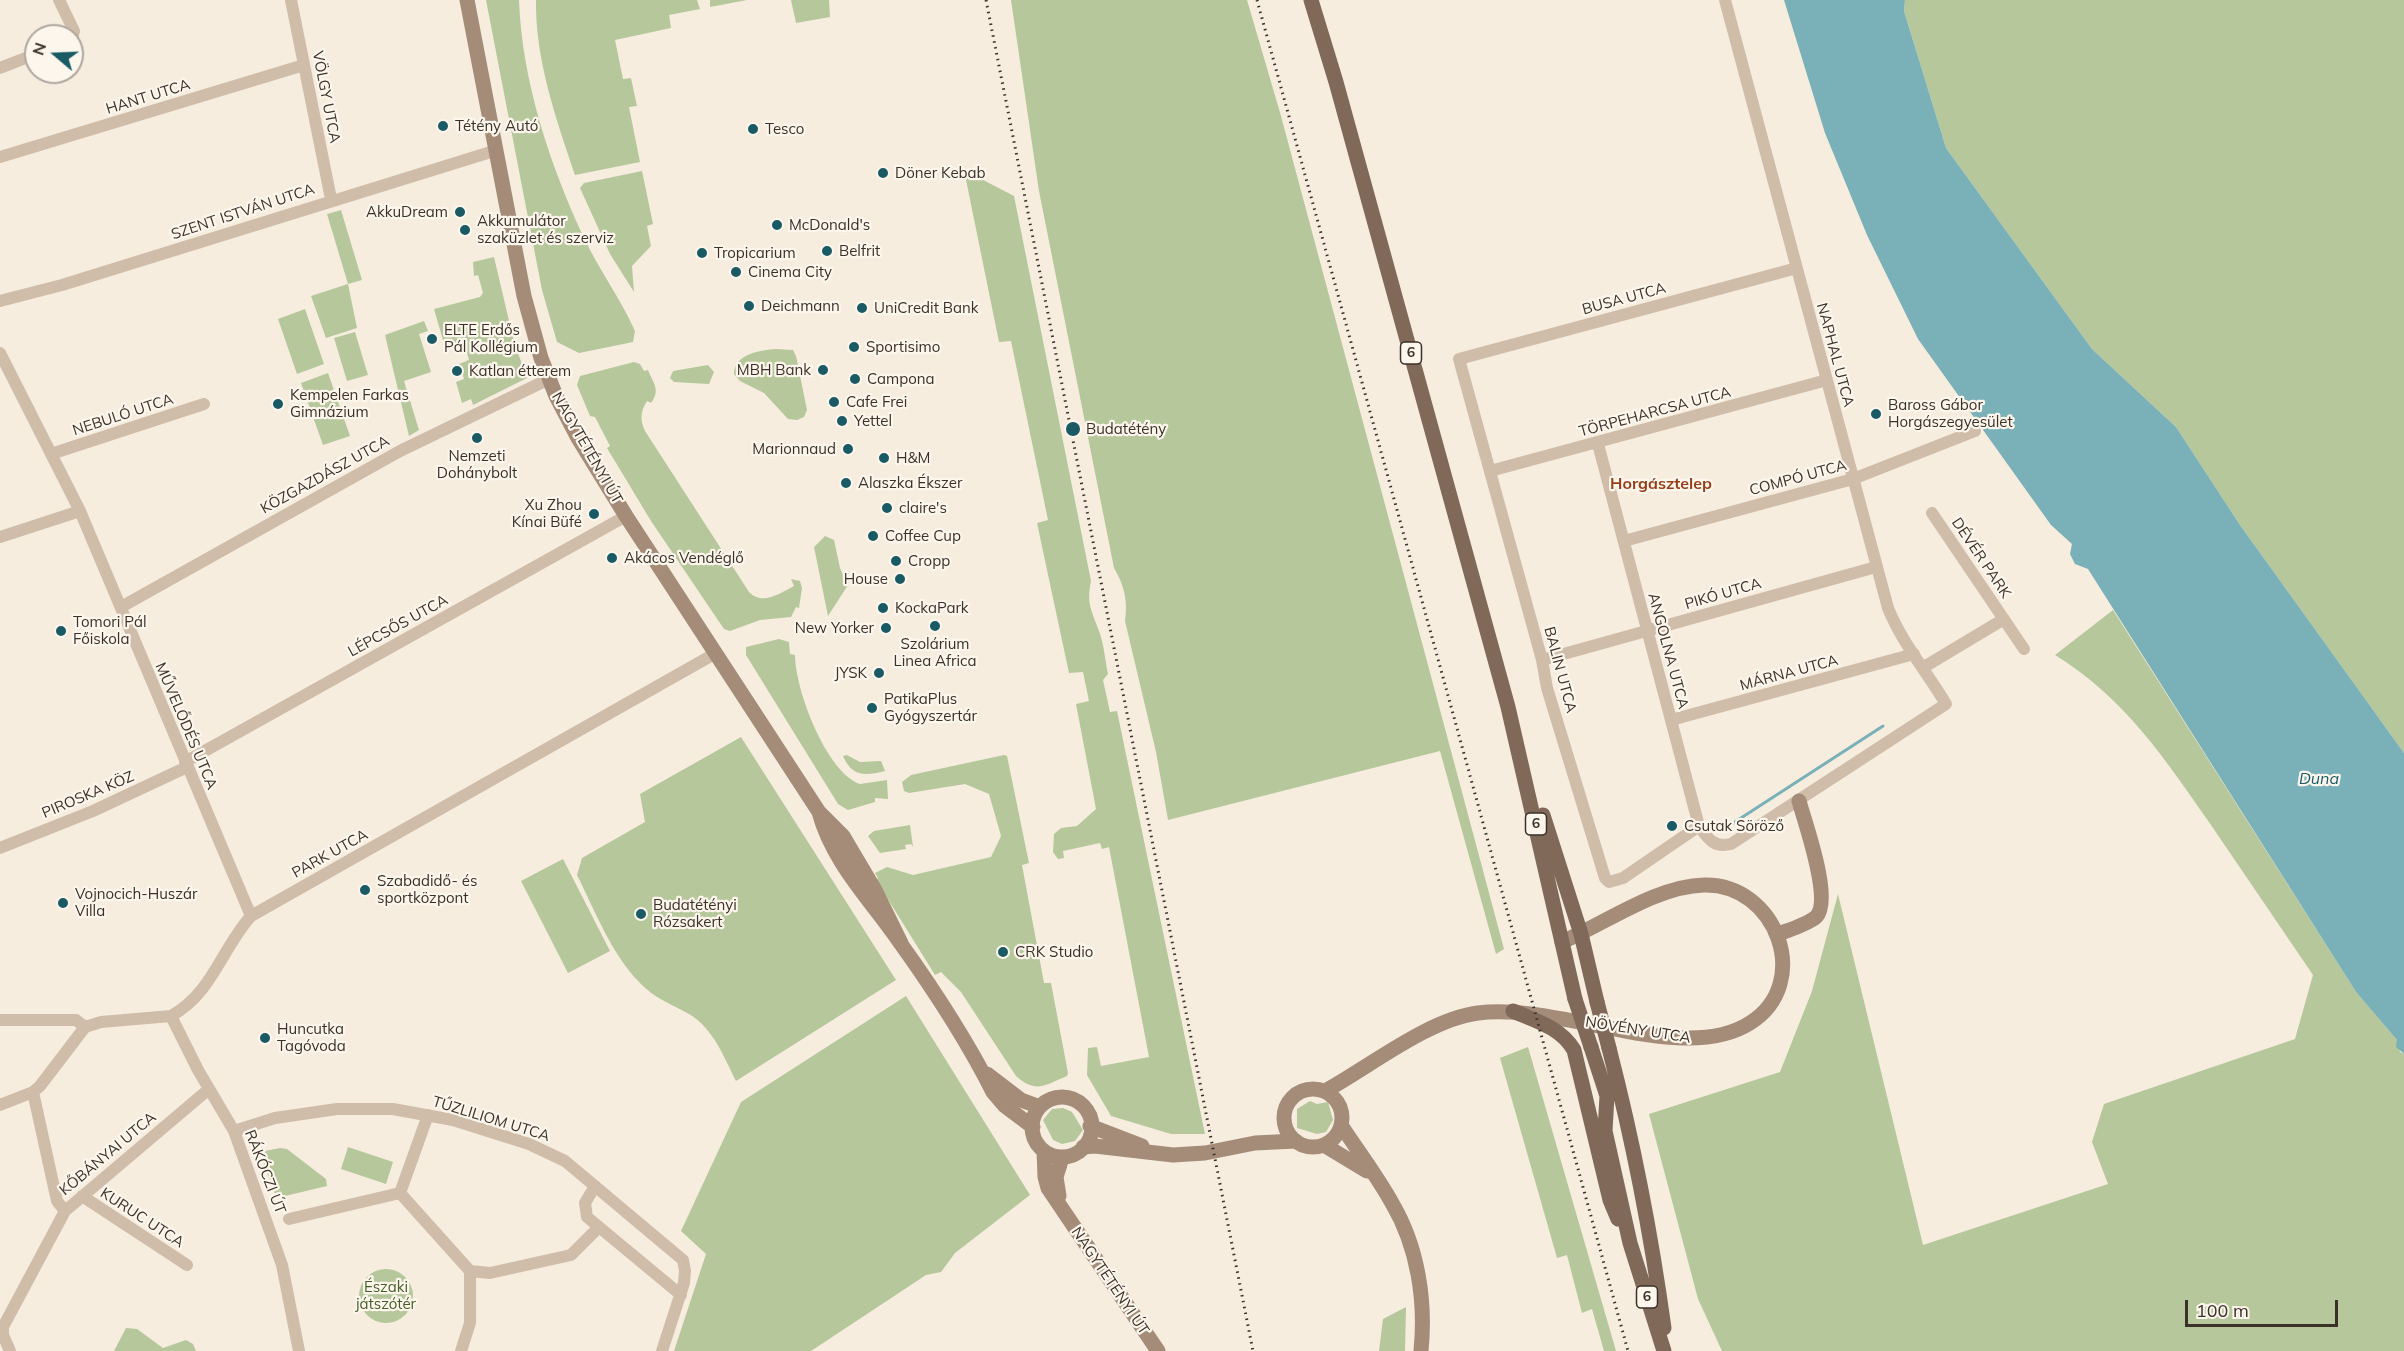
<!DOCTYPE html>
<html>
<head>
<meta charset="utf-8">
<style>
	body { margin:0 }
	#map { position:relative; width:2404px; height:1351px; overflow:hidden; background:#f6eddf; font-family:Mulish,sans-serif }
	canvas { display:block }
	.north { position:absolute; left:24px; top:24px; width:60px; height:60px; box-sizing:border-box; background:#fcf6ed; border:2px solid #afa79f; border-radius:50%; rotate:289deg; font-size:16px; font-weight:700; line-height:24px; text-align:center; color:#3c3129 }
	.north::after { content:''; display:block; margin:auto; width:21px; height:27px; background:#195a64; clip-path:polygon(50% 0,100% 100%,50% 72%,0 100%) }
	.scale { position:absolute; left:2185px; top:1300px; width:153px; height:27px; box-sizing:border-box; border:3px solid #3c3129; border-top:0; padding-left:8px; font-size:18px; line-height:21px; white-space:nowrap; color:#3c3129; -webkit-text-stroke:4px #fcf6ed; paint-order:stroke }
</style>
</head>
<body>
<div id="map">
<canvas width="2404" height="1351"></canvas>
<div class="north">N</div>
<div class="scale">100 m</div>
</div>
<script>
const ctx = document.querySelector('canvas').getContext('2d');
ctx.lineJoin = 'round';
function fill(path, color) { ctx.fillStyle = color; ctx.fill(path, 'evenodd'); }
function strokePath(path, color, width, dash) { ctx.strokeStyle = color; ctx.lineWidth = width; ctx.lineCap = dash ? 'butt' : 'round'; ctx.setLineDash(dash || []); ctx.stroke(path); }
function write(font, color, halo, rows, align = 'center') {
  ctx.font = font + ' Mulish,sans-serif'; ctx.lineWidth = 4.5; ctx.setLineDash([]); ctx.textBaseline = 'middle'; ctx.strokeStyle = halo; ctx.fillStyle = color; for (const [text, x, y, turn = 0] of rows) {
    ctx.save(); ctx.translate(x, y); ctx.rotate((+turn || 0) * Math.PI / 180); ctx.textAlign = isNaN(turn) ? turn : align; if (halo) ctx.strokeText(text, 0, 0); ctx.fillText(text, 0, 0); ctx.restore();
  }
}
fill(new Path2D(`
	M486,0H519C522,82 550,165 584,238C599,270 621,299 635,331L633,342L579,353L557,342L542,290Z
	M536,0H697L700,9L669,15L671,28L615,40L623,79L631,78L637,106L629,107L640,162L575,175C556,119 535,59 536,0Z
	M710,0H747L710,7Z
	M791,0H829L830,17L796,23Z
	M1011,0H1247L1281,116L1504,949L1496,954L1440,751L1168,820L1156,752L1125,621C1128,600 1124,585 1114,568L1039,191Z
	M1905,0H2404V753L2240,525L2176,427L2092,349L1946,148L1904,11Z
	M964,170L1014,196L1091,581C1086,604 1092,611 1099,631C1104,644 1105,660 1108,674L1103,680L1110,712L1117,711L1205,1134H1171L1111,1116L1087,1075L1088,1048L1097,1047L1101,1066L1149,1057L1109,847L1102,849L1100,843L1063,851L1064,858L1058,859L1053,852L1054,834L1061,828L1077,826L1096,809L1076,704L1089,701L1083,672L1069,673L1037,523L1048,520L1011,341L999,342Z
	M642,171L653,224L647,226L651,246L632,266L634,292L610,254L580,188L584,183Z
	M341,210L362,280L348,284L357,328L326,338L311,296L348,284L327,214Z
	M494,257L514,342L527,378L473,405L471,399L462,403L456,382L464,379L459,364L469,360L464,342L445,347L434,309L480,297L483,293L478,275L474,276L473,262Z
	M305,309L324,364L297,374L278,319Z
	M424,321L428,331L419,334L431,372L404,381L419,430L409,436L385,335Z
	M355,332L368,375L347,381L334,338Z
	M776,349L793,350L796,356L807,410L804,417L797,420L788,419L764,393L740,381L734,374C734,354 761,350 776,349Z
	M634,362L640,364L644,371L648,370C653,383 661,390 651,403L647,401C640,412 640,420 645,431L749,592C763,606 780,593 794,586L791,579L800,581L802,588L799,608L796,607L791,617L760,620L730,631L724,629L651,521L607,448L610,446L595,417L590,416L577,385L580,376Z
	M708,365L714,372L709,384L674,382L670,378L673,371Z
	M328,373L350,436L323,445L301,383Z
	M825,536L834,540L840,568L848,585L828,616L814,547Z
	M2113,610L2356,992L2397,1040L2400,1052L2404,1054V1351H1722L1698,1299L1649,1114L1780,1072L1812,991L1838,894L1923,1245L2108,1184L2092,1142L2104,1104L2295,1039L2313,975C2279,925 2245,875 2211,825C2165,759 2125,698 2055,655Z
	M779,639L789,642L790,654L795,655C795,689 826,772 860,784L887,780L888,799L875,798V802L848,810L838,804L746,655V647Z
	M741,737L896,980L736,1081C724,1057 713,1028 689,1014C670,1003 655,999 639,982C611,953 595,911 577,875L582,858L645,822L640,794Z
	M847,755L860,762L881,761L885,771C865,776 852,777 843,756Z
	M1004,755L1007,756L1029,863L1022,865L1044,983H1051L1068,1073L1067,1076C1045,1085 1036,1094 1016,1076L961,992L941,972L935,975L876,880L878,878L875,873L887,867L913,875L991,857L1001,836L989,794L965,784L909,793L904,791L902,782L911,775Z
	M910,825L913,847L911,844L905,845L906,849L880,853L868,836L874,831Z
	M563,859L610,951L568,973L521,881Z
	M906,996L1030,1195L955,1253L941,1272L926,1275L811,1351H674L706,1254L681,1231L741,1102Z
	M1528,1047L1616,1351H1604L1592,1309L1582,1313L1567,1255L1557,1258L1500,1058Z
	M1310,1101L1317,1104L1328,1102L1333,1120L1326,1132L1317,1134L1297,1128V1109Z
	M1063,1108L1072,1112L1083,1130L1075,1141L1062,1144L1053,1140L1043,1120L1052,1109Z
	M348,1147L393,1162L386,1184L341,1169Z
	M280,1148L287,1149L326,1179L327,1186L285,1196L275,1194L262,1158L265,1151Z
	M359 1296a27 27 0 1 1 54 0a27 27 0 1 1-54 0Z
	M1406,1307L1405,1351H1379L1383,1319Z
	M126,1328L137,1329L163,1348L186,1340L193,1344L196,1351H114Z`), '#b6c79c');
fill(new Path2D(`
	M1784,0H1905L1904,11L1946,148L2092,349L2176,427L2240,525L2404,753V1054L2396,1047L2397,1040L2356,992L2088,569L2075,564L2070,554L2072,544L2051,525L1918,339L1867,235L1825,133Z`), '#7ab0b7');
strokePath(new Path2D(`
	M1724,829L1883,726`), '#7ab0b7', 3);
strokePath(new Path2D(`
	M59,0L74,31L72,39
	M291,0L331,199
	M0,68L36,54
	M0,157L304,65
	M0,301L62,285L494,151
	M0,353L80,511L251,916
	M1598,444L1699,826C1708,839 1714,848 1731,844L1946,704C1927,672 1902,643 1888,608L1725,0
	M51,454L204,404
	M1490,471L1827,380
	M1932,513L2024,649
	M0,537L80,511
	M1624,541L1853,479L1975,431
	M121,607L400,451L549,379
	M1542,660L1876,567
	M1924,667L2004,619
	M1671,720L1914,654
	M185,762L626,516
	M1699,826L1623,878L1609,882L1605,878L1547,688L1542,660L1459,359L1797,268
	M0,848L93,811L187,767
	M171,1016L198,1070L234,1131L282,1265L299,1351
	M0,1020H76L85,1027
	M33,1092L57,1201L65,1211
	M0,1105L33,1092L40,1086L85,1027L101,1022L171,1016C212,994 222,948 251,916L716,653
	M428,1115L400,1193L470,1271V1323L461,1351
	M234,1131L275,1118L337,1109H393L453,1120L529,1144L565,1161L683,1260L685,1271L684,1283L662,1351
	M595,1186L585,1203L587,1217L681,1295
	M82,1196L187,1265
	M289,1219L400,1193
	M470,1271L490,1273L571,1255L599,1227
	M10,1351L3,1335V1327L65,1211L209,1089`), '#d0bda9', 12);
strokePath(new Path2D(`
	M467,0L524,296L541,358L556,396L578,438L626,516L731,677L819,812L843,836L875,890L901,943
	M819,812C833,864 872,901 901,944C934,990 967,1041 993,1092L1005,1106L1033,1127
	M1778,934C1789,930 1806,925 1816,917C1833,900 1805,823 1799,801
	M987,1074L1021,1100L1040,1107
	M1284 1118a29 29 0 1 1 58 0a29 29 0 1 1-58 0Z
	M1325,1091C1369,1067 1429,1019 1478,1013C1559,1002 1683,1066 1750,1023C1814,983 1776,883 1704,885C1657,886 1606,923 1562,942
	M1032 1127a30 30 0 1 1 60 0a30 30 0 1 1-60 0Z
	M1341,1125C1358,1151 1377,1176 1392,1203C1418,1247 1426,1301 1421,1351
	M1090,1126L1142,1146
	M1324,1145L1367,1171
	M1083,1147L1095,1146L1173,1155L1205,1153L1255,1143L1296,1141
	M1044,1151L1045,1177L1048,1188L1158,1351
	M1059,1196L1056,1177L1062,1158`), '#a48c79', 15);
strokePath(new Path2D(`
	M1311,0L1336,82L1508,707L1575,999
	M1543,815L1581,934L1597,1002
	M1513,1011C1536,1021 1560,1027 1574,1050L1610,1200L1618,1219
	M1591,1047L1607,1096L1605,1131L1630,1243L1664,1351
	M1609,1048C1633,1141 1651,1233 1664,1328`), '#806959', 15);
strokePath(new Path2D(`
	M986,0L1253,1351
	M1257,0L1628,1351`), '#3c3129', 3, [1.5, 4.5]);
strokePath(new Path2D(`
	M1575,999L1591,1047
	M1597,1002L1609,1048`), '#806959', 15);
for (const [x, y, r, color] of [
	[443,126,6,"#195a64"],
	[753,129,6,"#195a64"],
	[883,173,6,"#195a64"],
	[460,212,6,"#195a64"],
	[777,225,6,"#195a64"],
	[465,230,6,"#195a64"],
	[827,251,6,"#195a64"],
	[702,253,6,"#195a64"],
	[736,272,6,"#195a64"],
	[749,306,6,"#195a64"],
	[862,308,6,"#195a64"],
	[432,339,6,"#195a64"],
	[854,347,6,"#195a64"],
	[823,370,6,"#195a64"],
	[457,371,6,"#195a64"],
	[855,379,6,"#195a64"],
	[834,402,6,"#195a64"],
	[278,404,6,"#195a64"],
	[1876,414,6,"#195a64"],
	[842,421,6,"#195a64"],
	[1073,429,8,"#195a64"],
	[477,438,6,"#195a64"],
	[848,449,6,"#195a64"],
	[884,458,6,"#195a64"],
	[846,483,6,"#195a64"],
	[887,508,6,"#195a64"],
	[594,514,6,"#195a64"],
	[873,536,6,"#195a64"],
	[612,558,6,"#195a64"],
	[896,561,6,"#195a64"],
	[900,579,6,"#195a64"],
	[883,608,6,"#195a64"],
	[935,626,6,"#195a64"],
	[886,628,6,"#195a64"],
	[61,631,6,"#195a64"],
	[879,673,6,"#195a64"],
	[872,708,6,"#195a64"],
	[1672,826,6,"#195a64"],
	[365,890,6,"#195a64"],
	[63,903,6,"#195a64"],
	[641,914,6,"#195a64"],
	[1003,952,6,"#195a64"],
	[265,1038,6,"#195a64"]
]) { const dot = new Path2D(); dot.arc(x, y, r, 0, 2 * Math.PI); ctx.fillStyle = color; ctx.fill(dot); strokePath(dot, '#fcf6ed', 2); }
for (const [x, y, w] of [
	[1411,353,21],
	[1536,824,21],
	[1647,1297,21]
]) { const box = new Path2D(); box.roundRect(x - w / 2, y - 11, w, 22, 4.5); ctx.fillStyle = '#fcf6ed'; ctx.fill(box); strokePath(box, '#3c3129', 1.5); }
write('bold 14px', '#3c3129', null, [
	["6",1411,353],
	["6",1536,824],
	["6",1647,1297]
]);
write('15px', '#3c3129', '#fcf6ed', [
	["HANT UTCA",148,97,-17],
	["VÖLGY UTCA",326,97,79],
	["SZENT ISTVÁN UTCA",243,212,-18],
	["BUSA UTCA",1624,299,-15],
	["NAPHAL UTCA",1835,355,75],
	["TÖRPEHARCSA UTCA",1655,412,-15],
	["NEBULÓ UTCA",123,415,-18],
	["NAGYTÉTÉNYI ÚT",587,448,60],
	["KÖZGAZDÁSZ UTCA",325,475,-29],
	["COMPÓ UTCA",1798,478,-15],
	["DÉVÉR PARK",1981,558,56],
	["PIKÓ UTCA",1723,594,-16],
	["LÉPCSŐS UTCA",398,626,-29],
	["ANGOLNA UTCA",1668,651,75],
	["BALIN UTCA",1560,670,75],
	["MÁRNA UTCA",1789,673,-15],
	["MŰVELŐDÉS UTCA",186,726,67],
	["PIROSKA KÖZ",88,795,-23],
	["PARK UTCA",330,854,-29],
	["NÖVÉNY UTCA",1638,1030,9],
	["TŰZLILIOM UTCA",491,1119,17],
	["KŐBÁNYAI UTCA",108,1154,-40],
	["RÁKÓCZI ÚT",265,1172,69],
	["KURUC UTCA",142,1218,33],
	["NAGYTÉTÉNYI ÚT",1110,1281,56]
]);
write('15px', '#3c3129', '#fcf6ed', [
	["Tétény Autó",455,126],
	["Tesco",765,129],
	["Döner Kebab",895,173],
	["AkkuDream",448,212,"right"],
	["Akkumulátor",477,221],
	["szaküzlet és szerviz",477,238],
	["McDonald's",789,225],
	["Belfrit",839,251],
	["Tropicarium",714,253],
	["Cinema City",748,272],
	["Deichmann",761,306],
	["UniCredit Bank",874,308],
	["ELTE Erdős",444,330],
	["Pál Kollégium",444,347],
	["Sportisimo",866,347],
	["MBH Bank",811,370,"right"],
	["Katlan étterem",469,371],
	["Campona",867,379],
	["Kempelen Farkas",290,395],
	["Gimnázium",290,412],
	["Cafe Frei",846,402],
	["Baross Gábor",1888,405],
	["Horgászegyesület",1888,422],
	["Yettel",854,421],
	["Budatétény",1086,429],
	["Marionnaud",836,449,"right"],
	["Nemzeti",477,456,"center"],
	["Dohánybolt",477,473,"center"],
	["H&M",896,458],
	["Alaszka Ékszer",858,483],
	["Xu Zhou",582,505,"right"],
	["Kínai Büfé",582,522,"right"],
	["claire's",899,508],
	["Coffee Cup",885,536],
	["Akácos Vendéglő",624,558],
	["Cropp",908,561],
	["House",888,579,"right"],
	["KockaPark",895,608],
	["Tomori Pál",73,622],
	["Főiskola",73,639],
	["New Yorker",874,628,"right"],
	["Szolárium",935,644,"center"],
	["Linea Africa",935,661,"center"],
	["JYSK",867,673,"right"],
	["PatikaPlus",884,699],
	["Gyógyszertár",884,716],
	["Csutak Söröző",1684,826],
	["Szabadidő- és",377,881],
	["sportközpont",377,898],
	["Vojnocich-Huszár",75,894],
	["Villa",75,911],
	["Budatétényi",653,905],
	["Rózsakert",653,922],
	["CRK Studio",1015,952],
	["Huncutka",277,1029],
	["Tagóvoda",277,1046]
], 'left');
write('15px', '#475e2a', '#fcf6ed', [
	["Északi",386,1287],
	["játszótér",386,1304]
]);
write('bold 16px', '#963e18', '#fcf6ed', [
	["Horgásztelep",1661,484]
]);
write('italic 16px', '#195a64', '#fcf6ed', [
	["Duna",2319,779]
]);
</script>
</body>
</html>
